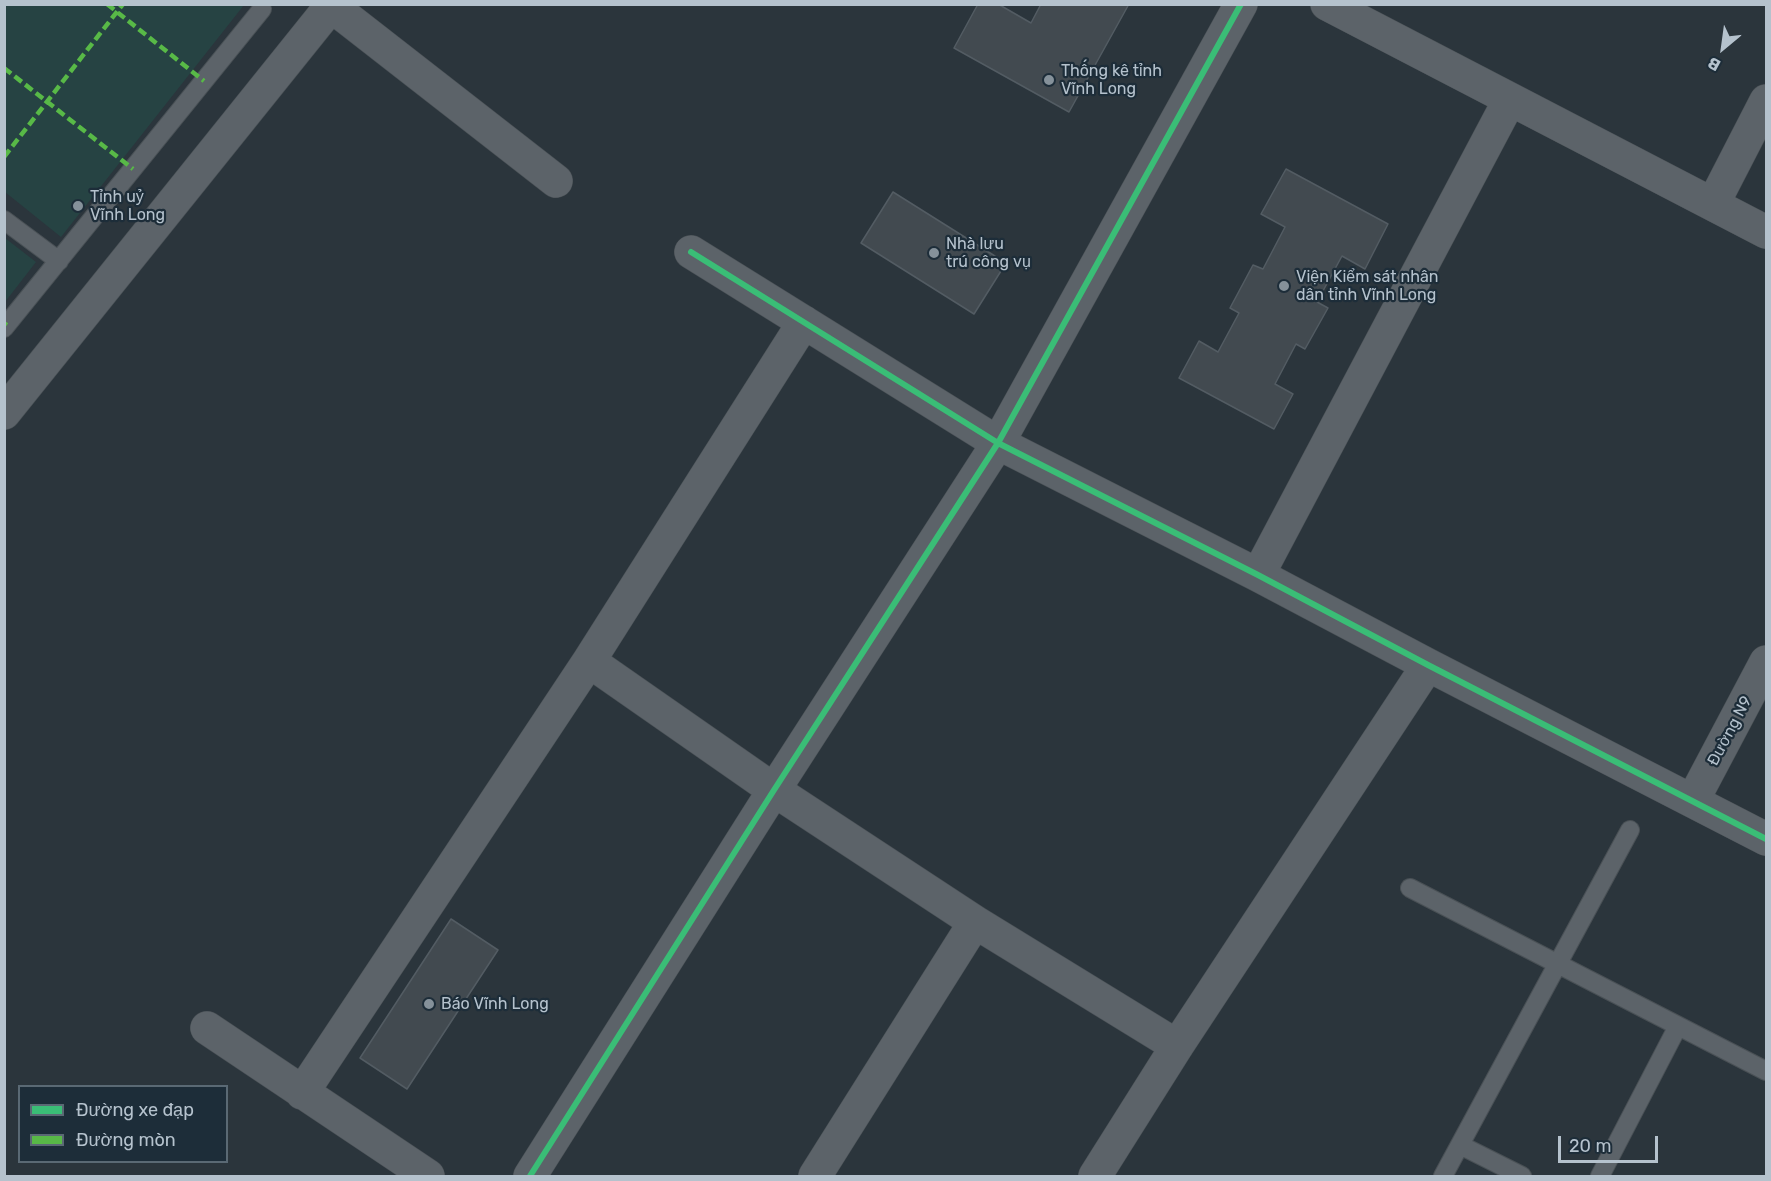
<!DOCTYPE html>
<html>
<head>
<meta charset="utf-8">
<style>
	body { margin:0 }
	#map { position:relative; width:1771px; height:1181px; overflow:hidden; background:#2b353c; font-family:Rubik,sans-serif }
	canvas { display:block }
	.frame { position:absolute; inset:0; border:6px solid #b5c2cd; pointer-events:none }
	.legend { position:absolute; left:18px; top:1085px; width:210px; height:78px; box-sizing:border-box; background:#1d2d39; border:2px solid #5a6974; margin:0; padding:8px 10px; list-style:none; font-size:18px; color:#b5c2cd }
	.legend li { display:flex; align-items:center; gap:12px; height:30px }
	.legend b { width:30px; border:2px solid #5a6974 }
	.north { position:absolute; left:1693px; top:18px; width:60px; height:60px; -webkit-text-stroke:4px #1d2d39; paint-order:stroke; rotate:209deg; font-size:16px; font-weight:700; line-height:24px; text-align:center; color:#b5c2cd }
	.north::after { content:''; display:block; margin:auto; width:21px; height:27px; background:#b5c2cd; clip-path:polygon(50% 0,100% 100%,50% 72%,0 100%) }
	.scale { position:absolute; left:1558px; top:1136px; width:100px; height:27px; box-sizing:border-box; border:3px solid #b5c2cd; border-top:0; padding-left:8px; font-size:18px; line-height:21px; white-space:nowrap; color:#b5c2cd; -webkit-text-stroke:4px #1d2d39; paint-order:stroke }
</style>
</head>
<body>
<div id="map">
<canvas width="1771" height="1181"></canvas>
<div class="frame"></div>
<ul class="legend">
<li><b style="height:8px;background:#3abd76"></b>Đường xe đạp</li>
<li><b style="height:8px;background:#58b947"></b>Đường mòn</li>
</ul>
<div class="north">B</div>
<div class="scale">20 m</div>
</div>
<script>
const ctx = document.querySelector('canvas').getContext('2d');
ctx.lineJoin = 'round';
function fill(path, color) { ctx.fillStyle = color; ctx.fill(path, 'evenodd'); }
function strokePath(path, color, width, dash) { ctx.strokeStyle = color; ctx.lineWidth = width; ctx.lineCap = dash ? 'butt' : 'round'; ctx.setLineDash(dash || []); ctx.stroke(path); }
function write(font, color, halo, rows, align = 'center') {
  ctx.font = font + ' Rubik,sans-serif'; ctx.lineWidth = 4.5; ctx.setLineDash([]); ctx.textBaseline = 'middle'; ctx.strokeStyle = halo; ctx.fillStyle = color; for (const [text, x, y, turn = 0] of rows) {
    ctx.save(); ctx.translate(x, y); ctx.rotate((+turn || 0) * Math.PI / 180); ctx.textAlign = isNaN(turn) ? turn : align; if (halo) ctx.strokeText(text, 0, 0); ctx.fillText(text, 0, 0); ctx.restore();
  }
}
fill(new Path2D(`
	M4,5H244L61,237L5,192Z
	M5,238L36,262L5,302Z`), '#264343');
const building = new Path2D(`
	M978,4H998L1031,23L1041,4H1129L1069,112L954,48Z
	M1286,169L1388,224L1365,269L1342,256L1317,302L1328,308L1305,349L1296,344L1275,384L1293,394L1274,429L1179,378L1199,341L1218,352L1239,313L1230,308L1253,265L1263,269L1285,227L1261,214Z
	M893,192L1006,263L974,314L861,243Z
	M451,919L498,950L407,1089L360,1058Z`);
fill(building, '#424a50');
strokePath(building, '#535c63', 1.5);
const lane = new Path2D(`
	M4,220L59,261
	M4,328L262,9
	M1410,888L1766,1071
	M1460,1145L1522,1176
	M1443,1176L1630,830
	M1600,1176L1678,1026`);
const street = new Path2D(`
	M329,4L556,181
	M1327,4L1766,232
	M1713,204L1766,101
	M691,252L998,443L1258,575L1428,665L1766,839
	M4,413L331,6
	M1258,575L1510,99
	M589,661L774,790L975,922L1177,1046
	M1693,800L1766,662
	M207,1028L428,1176
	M302,1093L589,661L804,322
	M530,1176L774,790L998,443L1241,4
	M815,1176L975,922
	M1095,1176L1177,1046L1428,665`);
strokePath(lane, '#4a5156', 20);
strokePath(street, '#4a5156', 34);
strokePath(lane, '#5c6369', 18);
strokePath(street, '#5c6369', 33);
strokePath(new Path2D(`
	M107,4L204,81
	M4,68L133,169
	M4,157L123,4
	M4,323L7,325`), '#58b947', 4.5, [9, 4.5]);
strokePath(new Path2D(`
	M691,252L998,443L1258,575L1428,665L1766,839
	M530,1176L774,790L998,443L1241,4`), '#3abd76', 6);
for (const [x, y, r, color] of [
	[1049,80,6,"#85919a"],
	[78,206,6,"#85919a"],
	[934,253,6,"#85919a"],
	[1284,286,6,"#85919a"],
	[429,1004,6,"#85919a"]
]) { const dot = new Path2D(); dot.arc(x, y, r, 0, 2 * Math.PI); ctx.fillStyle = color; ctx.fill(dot); strokePath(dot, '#1d2d39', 2); }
write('16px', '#b5c2cd', '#1d2d39', [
	["Thống kê tỉnh",1061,71],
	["Vĩnh Long",1061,89],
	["Tỉnh uỷ",90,197],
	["Vĩnh Long",90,215],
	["Nhà lưu",946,244],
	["trú công vụ",946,262],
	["Viện Kiểm sát nhân",1296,277],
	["dân tỉnh Vĩnh Long",1296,295],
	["Báo Vĩnh Long",441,1004]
], 'left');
write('16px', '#b5c2cd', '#1d2d39', [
	["Đường N9",1730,731,-62]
]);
</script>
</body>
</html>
